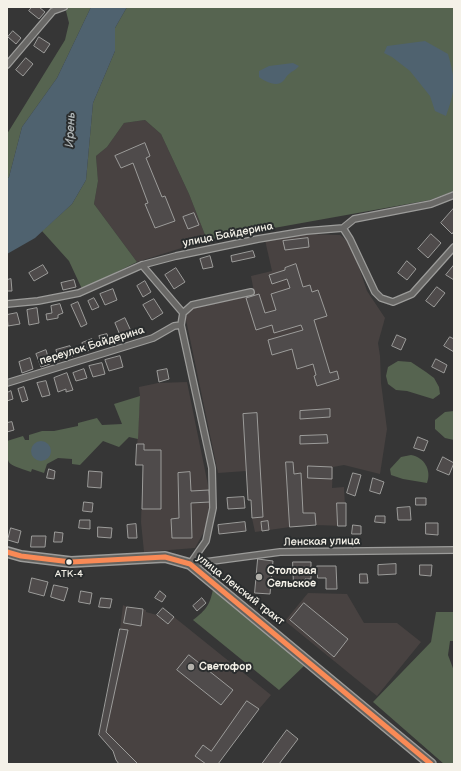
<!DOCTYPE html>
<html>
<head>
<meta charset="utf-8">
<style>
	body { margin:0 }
	#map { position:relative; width:461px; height:771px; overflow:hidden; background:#363636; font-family:"Balsamiq Sans",sans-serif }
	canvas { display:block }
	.frame { position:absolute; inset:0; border:8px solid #f4f1e8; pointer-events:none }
</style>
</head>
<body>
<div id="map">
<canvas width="461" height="771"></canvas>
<div class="frame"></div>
</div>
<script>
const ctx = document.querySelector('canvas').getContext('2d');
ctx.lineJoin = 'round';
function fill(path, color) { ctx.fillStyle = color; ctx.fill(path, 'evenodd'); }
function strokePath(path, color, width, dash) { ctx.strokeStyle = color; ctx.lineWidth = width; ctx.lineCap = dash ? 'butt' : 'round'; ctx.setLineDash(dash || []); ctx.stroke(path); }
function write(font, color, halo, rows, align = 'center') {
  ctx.font = font + ' "Balsamiq Sans",sans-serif'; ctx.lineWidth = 4; ctx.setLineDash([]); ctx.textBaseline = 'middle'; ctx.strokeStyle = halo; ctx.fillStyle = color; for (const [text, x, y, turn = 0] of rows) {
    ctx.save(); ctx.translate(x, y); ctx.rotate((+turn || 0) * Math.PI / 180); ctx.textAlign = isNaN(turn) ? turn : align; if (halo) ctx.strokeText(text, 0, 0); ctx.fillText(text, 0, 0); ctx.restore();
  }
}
fill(new Path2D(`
	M145,120L161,134L189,194L207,240L137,262L94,204L98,181L96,156L107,147L124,123Z
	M304,234L340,235L351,244L367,291L385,318L378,343L380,356L381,383L387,429L380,474L344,465L333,467L332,488L344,487L346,526L314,525L290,527L255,532L252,518L251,501L248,500L246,471L218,473L185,315L193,307L254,292L251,276L272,271L265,240Z
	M187,382L209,490L210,502L205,530L195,548L144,552L141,522L143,465H136L140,396L139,387L158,383Z
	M308,593L347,594L364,623H397L421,642L377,696L285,621Z
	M123,605L127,607L146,610V612L157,615L168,624L174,617L271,695L259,709L218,764H138L106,732L127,630L120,629Z`), '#484241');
fill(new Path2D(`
	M69,7H91L57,78L22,127L9,177L7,179V134L65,40L69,23L66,11Z
	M127,7H454V191L430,200L207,240L189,194L161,134L145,120L124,123L107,147L96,156L98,181L94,204L137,262L82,289L69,261L42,231L72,204L86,180L93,103L115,51V28Z
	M398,361L411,362L426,372L434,378L439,387L440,394L433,399L407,391L396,390L388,384L386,376L388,367Z
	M140,396L138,439L129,437L119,447L103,441L80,465L72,464V459L58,458L47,464L44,473L32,469L31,472C6,463 7,467 7,441L23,436L25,440H29V435L42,431H54L78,426V423L97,418L102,425L122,424L114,404Z
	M454,411V440L445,438L435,429V420L445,412Z
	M411,455C424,457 432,470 427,483L403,479L391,475L390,469L401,457Z
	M213,589L301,660L305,665L279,690L193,620C206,610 210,605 213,589Z
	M436,612H454V641H450L448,655L454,671V764H444L373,702L431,642Z`), '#566450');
fill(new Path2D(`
	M91,7H127L115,28V51L93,103L86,180L72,204L35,238L7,254V179L9,177L22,127L57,78Z
	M425,41L448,54C456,82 456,88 446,116L435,111L430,96L410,71L392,57L384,53L387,46Z
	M293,63L299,66C296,70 292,71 289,74C286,76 285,80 282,82C276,87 264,81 259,77V71L269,66Z
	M31 451a10 10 0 1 1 20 0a10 10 0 1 1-20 0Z`), '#4f626f');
const building = new Path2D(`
	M32,7H39L45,12L39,19L29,11Z
	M13,31L21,38L16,44L8,37Z
	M39,37L50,44L44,53L34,46Z
	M26,58L33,64L23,76L16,70Z
	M145,143L150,156L146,158L162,197L165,196L175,221L155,228L145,204L148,203L133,163L121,168L115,156Z
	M454,208V231L452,234L441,223Z
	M194,213L199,225L188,229L183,217Z
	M431,234L441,243L428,258L418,249Z
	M308,238L309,247L285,250L283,241Z
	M253,251L255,257L232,262L231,256Z
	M210,256L213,267L203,269L200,259Z
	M407,261L416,269L407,280L398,273Z
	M296,264L303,287L310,285L312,292L318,290L327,316L314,320L330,373L337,371L339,379L317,386L314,376L316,375L313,364L297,369L292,349L272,355L268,340L303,330L301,325L274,333L272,325L256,330L246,298L259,294L265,313L276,310L271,294L290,288L287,279L272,284L269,275L285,270V268Z
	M43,265L48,273L34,281L29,273Z
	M454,265V280L446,275Z
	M176,268L185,282L174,289L165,275Z
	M11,279L12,291H7V280Z
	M74,280L76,287L63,290L61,283Z
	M145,281L151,292L143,297L137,286Z
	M437,287L445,293L434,307L426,301Z
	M113,289L117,300L105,305L100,294Z
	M94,298L99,307L92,310L88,301Z
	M154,299L163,313L152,320L143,305Z
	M78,302L87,324L81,327L71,305Z
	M60,304L63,313L58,315V318L47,320L46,314L52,313L51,306Z
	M37,308L39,323L29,325L27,310Z
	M17,313L20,324L8,326L7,315Z
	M125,318L131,331L120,335L115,323Z
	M107,334L110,344L102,346L99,336Z
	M397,335L406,339L401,350L392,346Z
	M450,337L454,339V352L444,346Z
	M92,339L95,348L85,352L82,343Z
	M70,346L73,356L59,360L56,350Z
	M46,350L50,364L41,367L36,354Z
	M120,356L123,367L109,371L105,360Z
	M30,358L33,369L22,373L19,362Z
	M436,359L447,365L444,373L432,367Z
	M102,363L105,374L93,377L89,366Z
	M84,369L87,378L76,381L73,373Z
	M167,369L169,379L159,382L157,371Z
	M67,373L73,390L66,392V389L58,392L54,378Z
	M46,381L50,395L42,397L37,383Z
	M24,387L28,400L22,402L18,389Z
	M11,391L13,399L7,401V393Z
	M330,409V417L300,419V411Z
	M257,413L263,517L252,518L251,500H248L243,414Z
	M12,422L14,430L7,432V423Z
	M327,435L328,443L300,444V436Z
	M418,437L428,441L424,451L414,448Z
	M137,444H144V450H161V509H142L143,465H136Z
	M443,457L454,463L449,475L437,470Z
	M286,462H293L294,474L301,473L303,513H315L316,525L290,527Z
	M308,466L332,467V479L308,478Z
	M49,469L55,471L54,479L47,478Z
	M89,471L102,472L101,488L88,487Z
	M190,472L191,491L209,490L210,502L191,503L192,538H172L171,519L179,518L178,473Z
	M353,473L361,475L355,496L347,493Z
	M373,478L384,482L380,494L370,491Z
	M244,497L245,508L228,509L227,498Z
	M416,498H426V505H416Z
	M84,502L93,503L92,512L83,511Z
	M337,503H346V526H338Z
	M410,507L411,520H398L397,508Z
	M376,516H385V523L375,522Z
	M80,520H90V529L79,528Z
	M268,521L269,530L262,531L261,522Z
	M245,522L246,531L219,534L218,525Z
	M426,523H438V535L426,534Z
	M136,524L137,538H128L127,525Z
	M353,525L361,526V534H352Z
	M98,527L112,528L111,538L98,537Z
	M11,528L21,531L18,543L8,540Z
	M55,532L63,533L62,542H54Z
	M32,536H46L45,547H31Z
	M258,559L273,561L270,594L255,593Z
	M293,562H311V579H305V587H294Z
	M396,564V574L378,575V565Z
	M420,565H432L431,576L420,575Z
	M317,566H336L337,589H326V578H318Z
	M360,574H367L368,583H360Z
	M32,578L48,582L44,596L29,592Z
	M54,585L68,588L64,601L51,597Z
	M81,591L92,593L90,604L79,602Z
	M160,591L166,596L162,602L155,598Z
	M101,598L112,599L110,608L99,607Z
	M202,598L206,603L197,611L193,606Z
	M304,603L348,639L334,657L290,620Z
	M127,607L143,609L141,626L124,623Z
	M163,608L174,617L168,624L157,615Z
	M120,629L128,630L106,732L138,764H119L116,760L113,751L99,735Z
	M189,655L233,690L221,705L177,670Z
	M247,701L259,709L218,764H206L195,756L203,745L211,751Z
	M287,730L298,739L279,764H262Z`);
fill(building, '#4f4b4b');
strokePath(building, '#9c9c9a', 1);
const street = new Path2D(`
	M7,65L53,11L64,7
	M343,228L350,239L375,292L381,298L393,302L412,294L454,247
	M142,265L183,313
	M7,304L38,301L79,293L142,265L176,256L258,239L306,231L343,228L354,219L431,204L454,195
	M7,383L153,338L174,326L181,325
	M190,564L206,541L213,508L212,468L181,325L183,313L192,305L251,292
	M190,564L280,552L454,550`);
const primary = new Path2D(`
	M7,552L21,556L71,562L165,557L190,564L431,764`);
strokePath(street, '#9c9c9a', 8);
strokePath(primary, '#9c9c9a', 12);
strokePath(street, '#696866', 5.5);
strokePath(primary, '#65635f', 9);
strokePath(new Path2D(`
	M7,552L21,556L71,562L165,557L190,564L431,764`), '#f98a56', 5);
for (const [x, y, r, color] of [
	[69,562,3.5,"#f4f1e8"],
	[259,577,4,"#b2b0aa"],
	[191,667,4,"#b2b0aa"]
]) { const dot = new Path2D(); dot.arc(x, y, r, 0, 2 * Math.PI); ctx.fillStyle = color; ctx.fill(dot); strokePath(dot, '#2a2d2e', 1.5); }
write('10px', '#f4f1e8', '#2a2d2e', [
	["АТК-4",69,574]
]);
write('11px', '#f4f1e8', '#2a2d2e', [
	["улица Байдерина",228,235,-11],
	["переулок Байдерина",92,346,-17],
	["Ленская улица",322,542,-1],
	["улица Ленский тракт",240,590,38]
]);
write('bold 11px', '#f4f1e8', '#2a2d2e', [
	["Столовая",267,571],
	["Сельское",267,584],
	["Светофор",199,667]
], 'left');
write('italic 12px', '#b3b9ba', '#2a2d2e', [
	["Ирень",71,130,-87]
]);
</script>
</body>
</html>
